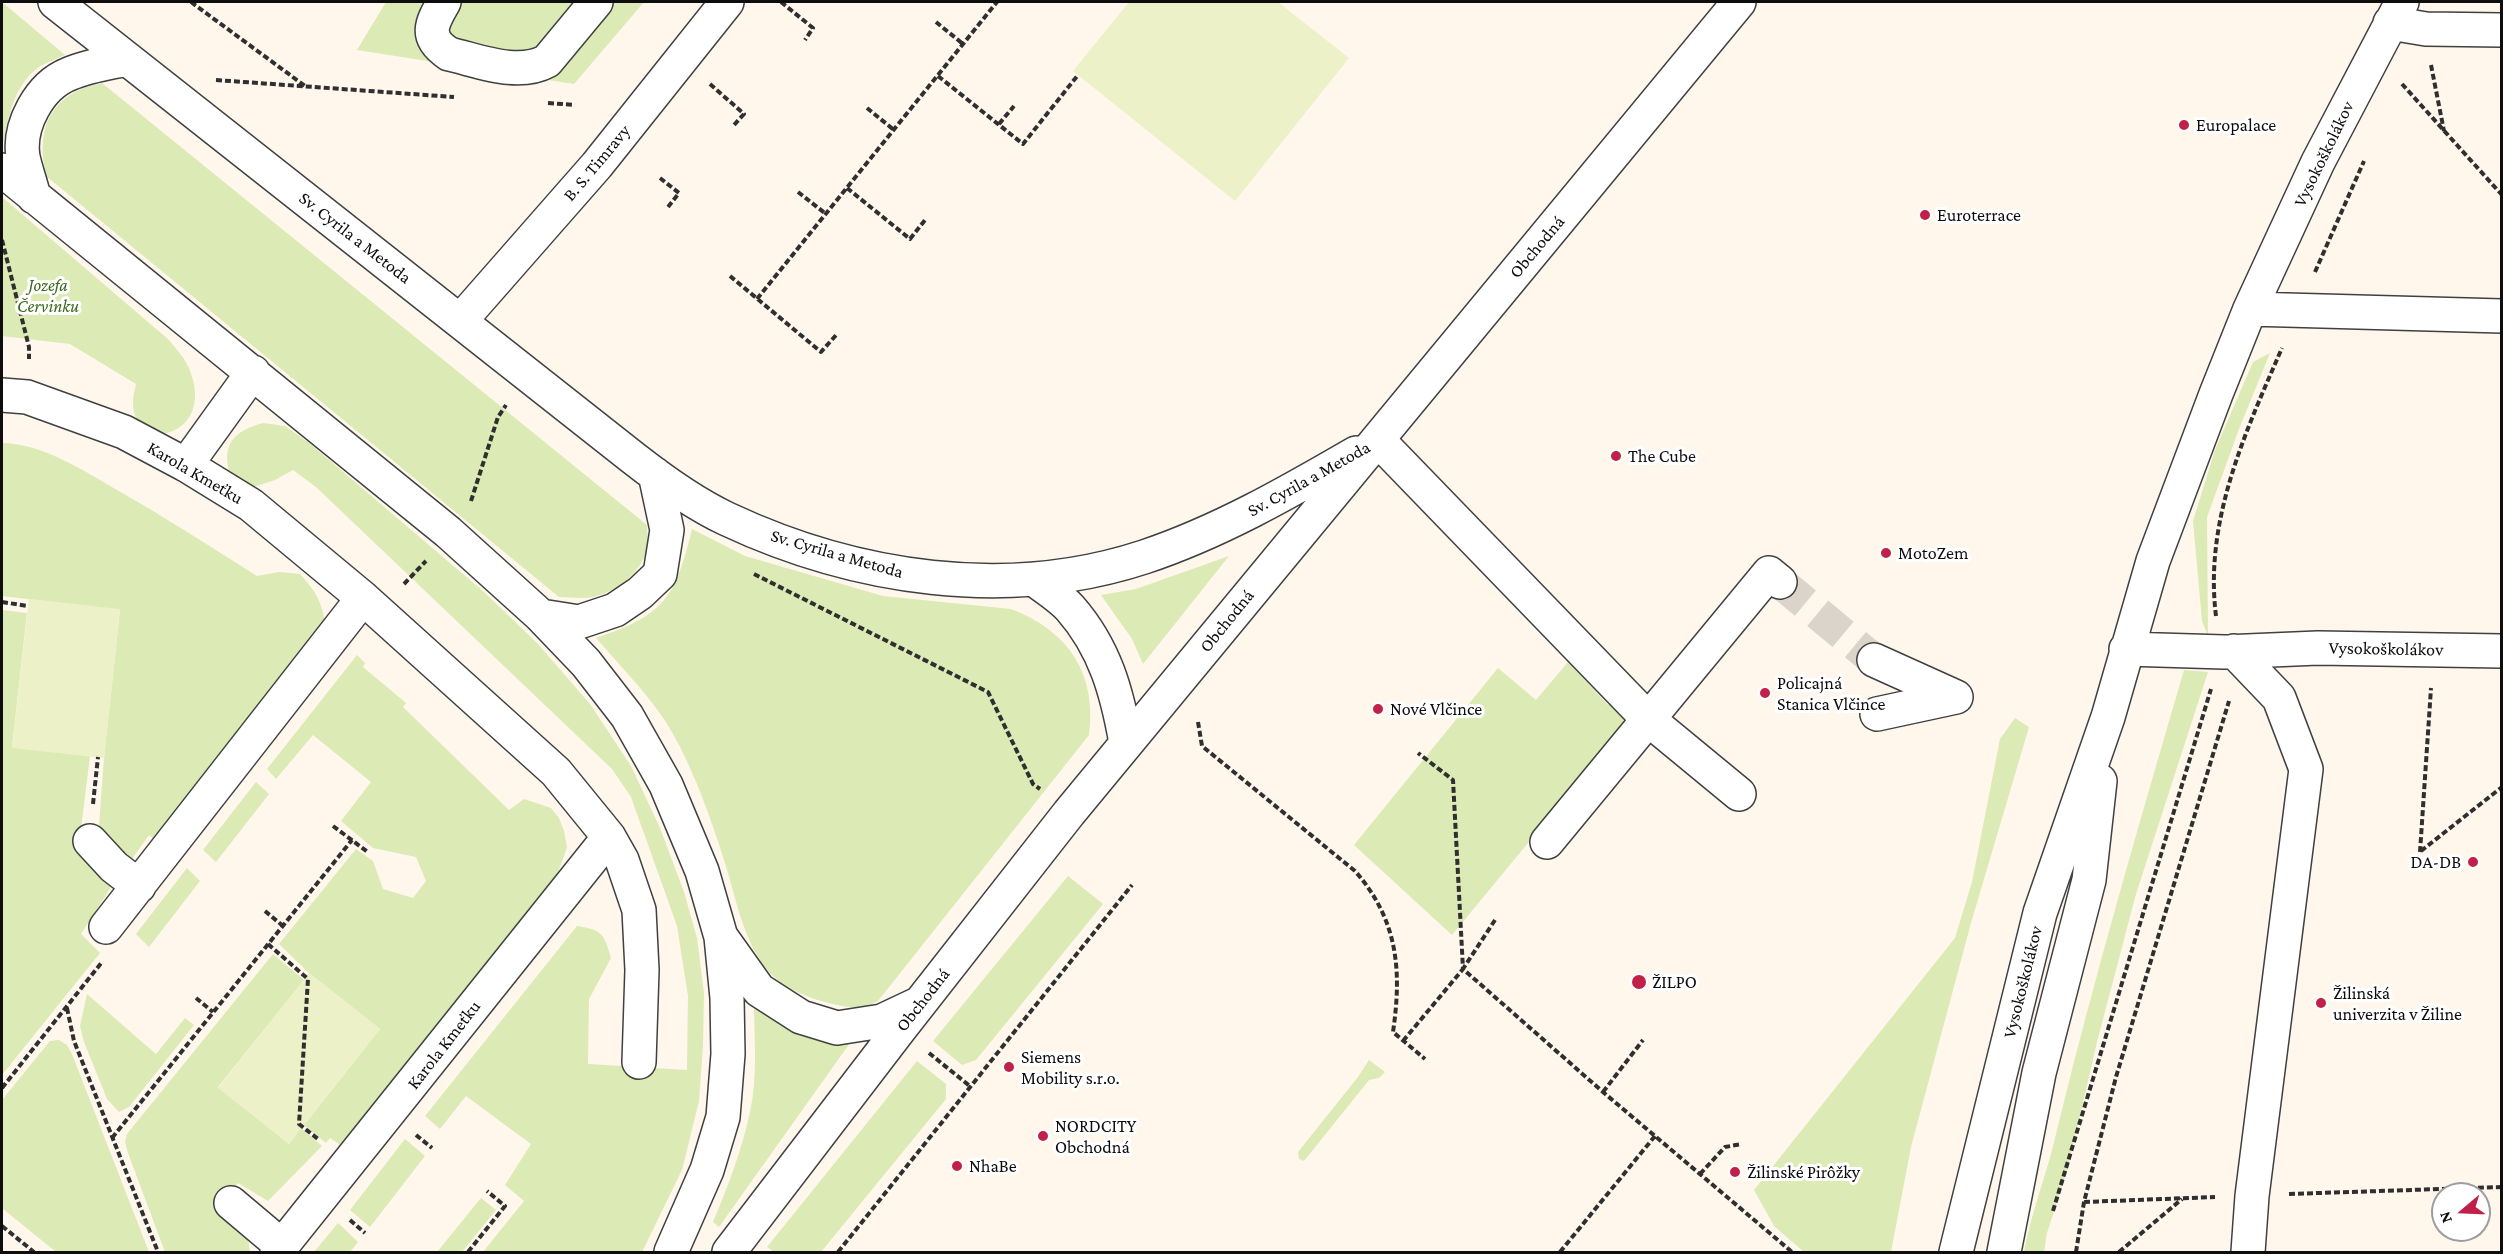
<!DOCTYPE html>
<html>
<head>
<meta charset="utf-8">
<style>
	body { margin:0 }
	#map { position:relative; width:2503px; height:1254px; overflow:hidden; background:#fff7ec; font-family:"Crimson Pro",serif }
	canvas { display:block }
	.frame { position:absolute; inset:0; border:3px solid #0d0d0d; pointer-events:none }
	.north { position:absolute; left:2431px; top:1182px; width:60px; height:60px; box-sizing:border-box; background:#fff; border:2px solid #9e9e9e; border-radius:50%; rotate:251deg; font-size:16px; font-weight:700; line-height:24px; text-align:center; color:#0d0d0d }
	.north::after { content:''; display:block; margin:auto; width:21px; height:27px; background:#c0214b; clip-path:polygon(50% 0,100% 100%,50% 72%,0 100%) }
</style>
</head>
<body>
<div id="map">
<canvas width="2503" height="1254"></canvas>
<div class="frame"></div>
<div class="north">N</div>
</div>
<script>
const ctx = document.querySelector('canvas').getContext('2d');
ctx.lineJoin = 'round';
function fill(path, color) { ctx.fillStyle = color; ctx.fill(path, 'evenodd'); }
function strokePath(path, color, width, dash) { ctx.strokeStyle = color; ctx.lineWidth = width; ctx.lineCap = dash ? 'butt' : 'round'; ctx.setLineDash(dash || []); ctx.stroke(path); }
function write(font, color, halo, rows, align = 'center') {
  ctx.font = font + ' "Crimson Pro",serif'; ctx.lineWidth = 6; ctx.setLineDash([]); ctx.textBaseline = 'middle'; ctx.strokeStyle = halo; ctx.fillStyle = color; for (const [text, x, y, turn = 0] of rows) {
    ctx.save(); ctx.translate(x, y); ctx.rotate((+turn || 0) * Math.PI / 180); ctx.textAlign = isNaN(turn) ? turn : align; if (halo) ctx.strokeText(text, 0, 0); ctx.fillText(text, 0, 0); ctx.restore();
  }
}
fill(new Path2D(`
	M2,2L65,55C57,59 47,62 39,67C14,85 8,117 3,145L2,143Z
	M386,2H644L574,84L357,50Z
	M102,83L647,525C647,531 648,538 648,544C645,570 617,592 593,597C582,599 570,597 559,597L46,176C35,127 51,93 102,83Z
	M2,197L169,340C175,348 184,357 188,366C220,437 133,457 133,402C133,396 135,389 136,384L70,344L2,336Z
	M2270,353L2239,429L2207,517L2208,636L2202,621L2193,521L2215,450L2253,362Z
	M263,423L285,426L308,442L484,592L538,644L590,704L631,766L660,828L684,892L697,938L704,993L703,1046L699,1101L682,1170L642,1252H483L524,1201L505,1185L531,1144L466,1096L440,1129L425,1116L577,926C603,930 604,934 611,958L589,999L588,1064L687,1070L688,996L677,926L631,797L612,769L316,487L293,470L275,480L253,487L230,475C221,444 234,431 263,423Z
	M2,443C44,444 84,471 119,491C166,518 211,547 257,576L279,572L300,574C315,590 323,603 325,625L159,844L149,835L127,866L98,839L104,758L120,610L2,596Z
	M692,529L745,556L883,596L1011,609C1069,631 1097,674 1089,735L878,1001C861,1011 843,1007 825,1002C806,997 784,988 770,973C743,943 736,897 724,860C711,819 694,771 673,734C655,701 621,667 596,638C664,615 675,599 692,529Z
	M1229,556L1143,664L1132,639L1101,595L1136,589Z
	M2,610L27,613L12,747L90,756L79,845L115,881L81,934L100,953L2,1075Z
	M357,655L365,663L363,667L406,703L403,707L509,810L524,799L551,808L559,818L564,831L567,847L563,859L558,872L544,892L342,1146L330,1138L326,1143L304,1125L380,1029L309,973L279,944L356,849L373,861L383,889L413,898L426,881L416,857L373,848L341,821L371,782L313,735L276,779L267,769Z
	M1568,662L1608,705L1615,700L1624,709L1623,728L1452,935L1354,845L1498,668L1536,700Z
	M2184,670L2208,672L2136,894L2097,1042L2067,1171L2047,1233L2044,1252H2024C2031,1212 2047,1174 2056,1134C2094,978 2139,824 2184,670Z
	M2015,718L2029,727L1971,923L1911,1147L1891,1252H1804L1774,1226L1754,1190L1955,938L1972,882L2000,739Z
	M256,782L269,794L216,862L203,850Z
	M187,868L200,881L149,947L136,934Z
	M1068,876L1103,904L976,1060L962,1065L933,1041Z
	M273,954L304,980L218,1087L289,1144L301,1128L322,1146L268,1201L238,1183L216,1205L246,1226L250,1252H165L128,1153L125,1142L127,1134Z
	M87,994L156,1054L185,1018L194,1025L129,1107L119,1112L107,1099L84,1042L80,1026Z
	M754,1001C786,1031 807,1038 850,1043L719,1227L713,1222C728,1186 742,1150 750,1112C758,1076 754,1037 754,1001Z
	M59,1040L67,1045L72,1054L149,1252H56L2,1208V1100L50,1041Z
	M1369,1060L1385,1072L1379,1078L1369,1080L1304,1161L1299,1159L1298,1152L1358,1077Z
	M917,1061L946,1084V1099L821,1252H774L767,1247Z
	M405,1139L425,1156L370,1227L350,1210Z
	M481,1198L496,1210L462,1252H437Z
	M338,1223L358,1242L350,1252H314Z`), '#dceab5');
fill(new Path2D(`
	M1129,2H1278L1349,58L1235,201L1073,71Z
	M29,599L120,609L104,758L12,748Z
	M309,973L380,1029L289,1144L218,1088Z`), '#ecf1c7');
strokePath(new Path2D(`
	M1780,582L1874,660`), '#dbd4cb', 33, [33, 16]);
const minor = new Path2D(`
	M55,2L632,457C660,479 695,504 727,519C855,579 1007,602 1144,557C1219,532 1287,493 1356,453
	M444,2C431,24 424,37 449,54C480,61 518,77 547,61L596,2
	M2390,23L2426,29L2502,30
	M2,170L448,532L541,616L586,663L627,716L666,785L702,871L721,937L727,998L728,1054L723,1117L707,1170L671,1252
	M34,197C31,184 26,171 23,157C18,126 39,86 69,74C87,66 108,63 127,59
	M2250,309L2502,316
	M461,320L597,165L727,2
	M2,395L27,397L124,432L186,465L251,505L363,598L556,772L609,837L622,860L639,910L642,970L639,1062
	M1378,440L1648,719L1739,794
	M186,465L253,372
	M1034,579C1045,588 1060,597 1070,608C1105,648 1117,692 1126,743
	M541,616L579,622L615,610L640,593L660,574L667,530L655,474
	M2126,649L2224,652L2318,648L2502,651
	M2234,651L2279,698L2306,769L2252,1196L2248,1252
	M1874,660L1956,697
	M1877,714L1956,697
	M90,841L114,867L139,886
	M1547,842L1769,573L1780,582
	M106,927L363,598
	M722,938L759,990L801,1017L837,1028L882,1021L918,1004
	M231,1203L282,1246
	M277,1252L609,837
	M729,1252L899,1030L1069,813L1739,2
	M1956,1252L2040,913L2108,717L2153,561L2216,394L2250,309L2318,162L2402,2
	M2004,1252L2039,1073L2089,880L2100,781`);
strokePath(minor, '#404040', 36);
strokePath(new Path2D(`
	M191,2L305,86
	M781,2L813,28L805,40
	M936,22L963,44
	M2431,65L2444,131
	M938,76L1023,144L1078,75
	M216,80L454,97
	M710,84L744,114L734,125
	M2402,84L2502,195
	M548,103L575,105
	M867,108L894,130
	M999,124L1014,106
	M660,178L679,193L668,207
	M847,188L910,239L925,220
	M798,192L826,214
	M2,240L29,347V359
	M2315,272L2364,161
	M730,276L821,352L837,334
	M757,299L997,2
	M471,501L498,417L506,405
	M754,574L988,692L1033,784L1040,789
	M404,584L426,561
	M2,602L28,606
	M2216,616C2204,521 2245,433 2282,348
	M1198,722L1202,746L1355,871C1398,920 1402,970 1393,1032L1425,1059
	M93,804L98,757
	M333,826L369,853
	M2421,851L2502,787
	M2420,852L2431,688
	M265,911L283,926
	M1495,920L1463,969L1603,1092L1792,1252
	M268,944L308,979L299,1124L318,1139
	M196,998L213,1012
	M67,1008L74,1041L158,1252
	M1403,1041L1463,969L1453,780L1418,753
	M929,1053L971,1087
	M2,1088L102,962
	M1603,1092L1643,1040
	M416,1135L432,1148
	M112,1138L352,840
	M1700,1174L1725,1147L1742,1144
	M2289,1194L2502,1187
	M2084,1202L2215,1197
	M2053,1211L2211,689
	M350,1220L365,1233
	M2,1226L34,1252
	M468,1252L505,1206L487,1191
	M838,1252L1132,885
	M1560,1252L1655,1136
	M2076,1252L2084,1202L2116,1077L2229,701
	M2119,1252L2182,1199`), '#2f2f2f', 4, [6, 3]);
strokePath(minor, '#fff', 33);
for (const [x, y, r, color] of [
	[2184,125,6,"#c0214b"],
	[1925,215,6,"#c0214b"],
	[1616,456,6,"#c0214b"],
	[1886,553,6,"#c0214b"],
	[1765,693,6,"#c0214b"],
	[1378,709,6,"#c0214b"],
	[2473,862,6,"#c0214b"],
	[1639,982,8,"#c0214b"],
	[2321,1003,6,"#c0214b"],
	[1009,1067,6,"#c0214b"],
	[1043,1136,6,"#c0214b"],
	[957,1166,6,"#c0214b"],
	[1735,1172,6,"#c0214b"]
]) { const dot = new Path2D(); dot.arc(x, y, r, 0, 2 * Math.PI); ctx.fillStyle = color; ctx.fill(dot); strokePath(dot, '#fff', 2); }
write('18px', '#0d0d0d', '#fff', [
	["Europalace",2196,125],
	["Euroterrace",1937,215],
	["The Cube",1628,456],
	["MotoZem",1898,553],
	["Policajná",1777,683],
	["Stanica Vlčince",1777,704],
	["Nové Vlčince",1390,709],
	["DA-DB",2461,862,"right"],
	["ŽILPO",1652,982],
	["Žilinská",2333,993],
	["univerzita v Žiline",2333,1014],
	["Siemens",1021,1057],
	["Mobility s.r.o.",1021,1078],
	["NORDCITY",1055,1126],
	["Obchodná",1055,1147],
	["NhaBe",969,1166],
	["Žilinské Pirôžky",1747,1172]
], 'left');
write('18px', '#0d0d0d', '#fff', [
	["Vysokoškolákov",2324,154,-64],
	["B. S. Timravy",597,163,-50],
	["Sv. Cyrila a Metoda",355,238,38],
	["Obchodná",1537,247,-50],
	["Karola Kmeťku",195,473,30],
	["Sv. Cyrila a Metoda",1309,479,-29],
	["Sv. Cyrila a Metoda",837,554,16],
	["Obchodná",1227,621,-51],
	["Vysokoškolákov",2386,649,1],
	["Vysokoškolákov",2023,982,-76],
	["Obchodná",923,1000,-52],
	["Karola Kmeťku",444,1045,-52]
]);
write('italic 18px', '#3b661b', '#fff', [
	["Jozefa",48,285],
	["Červinku",48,306]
]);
</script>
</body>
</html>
